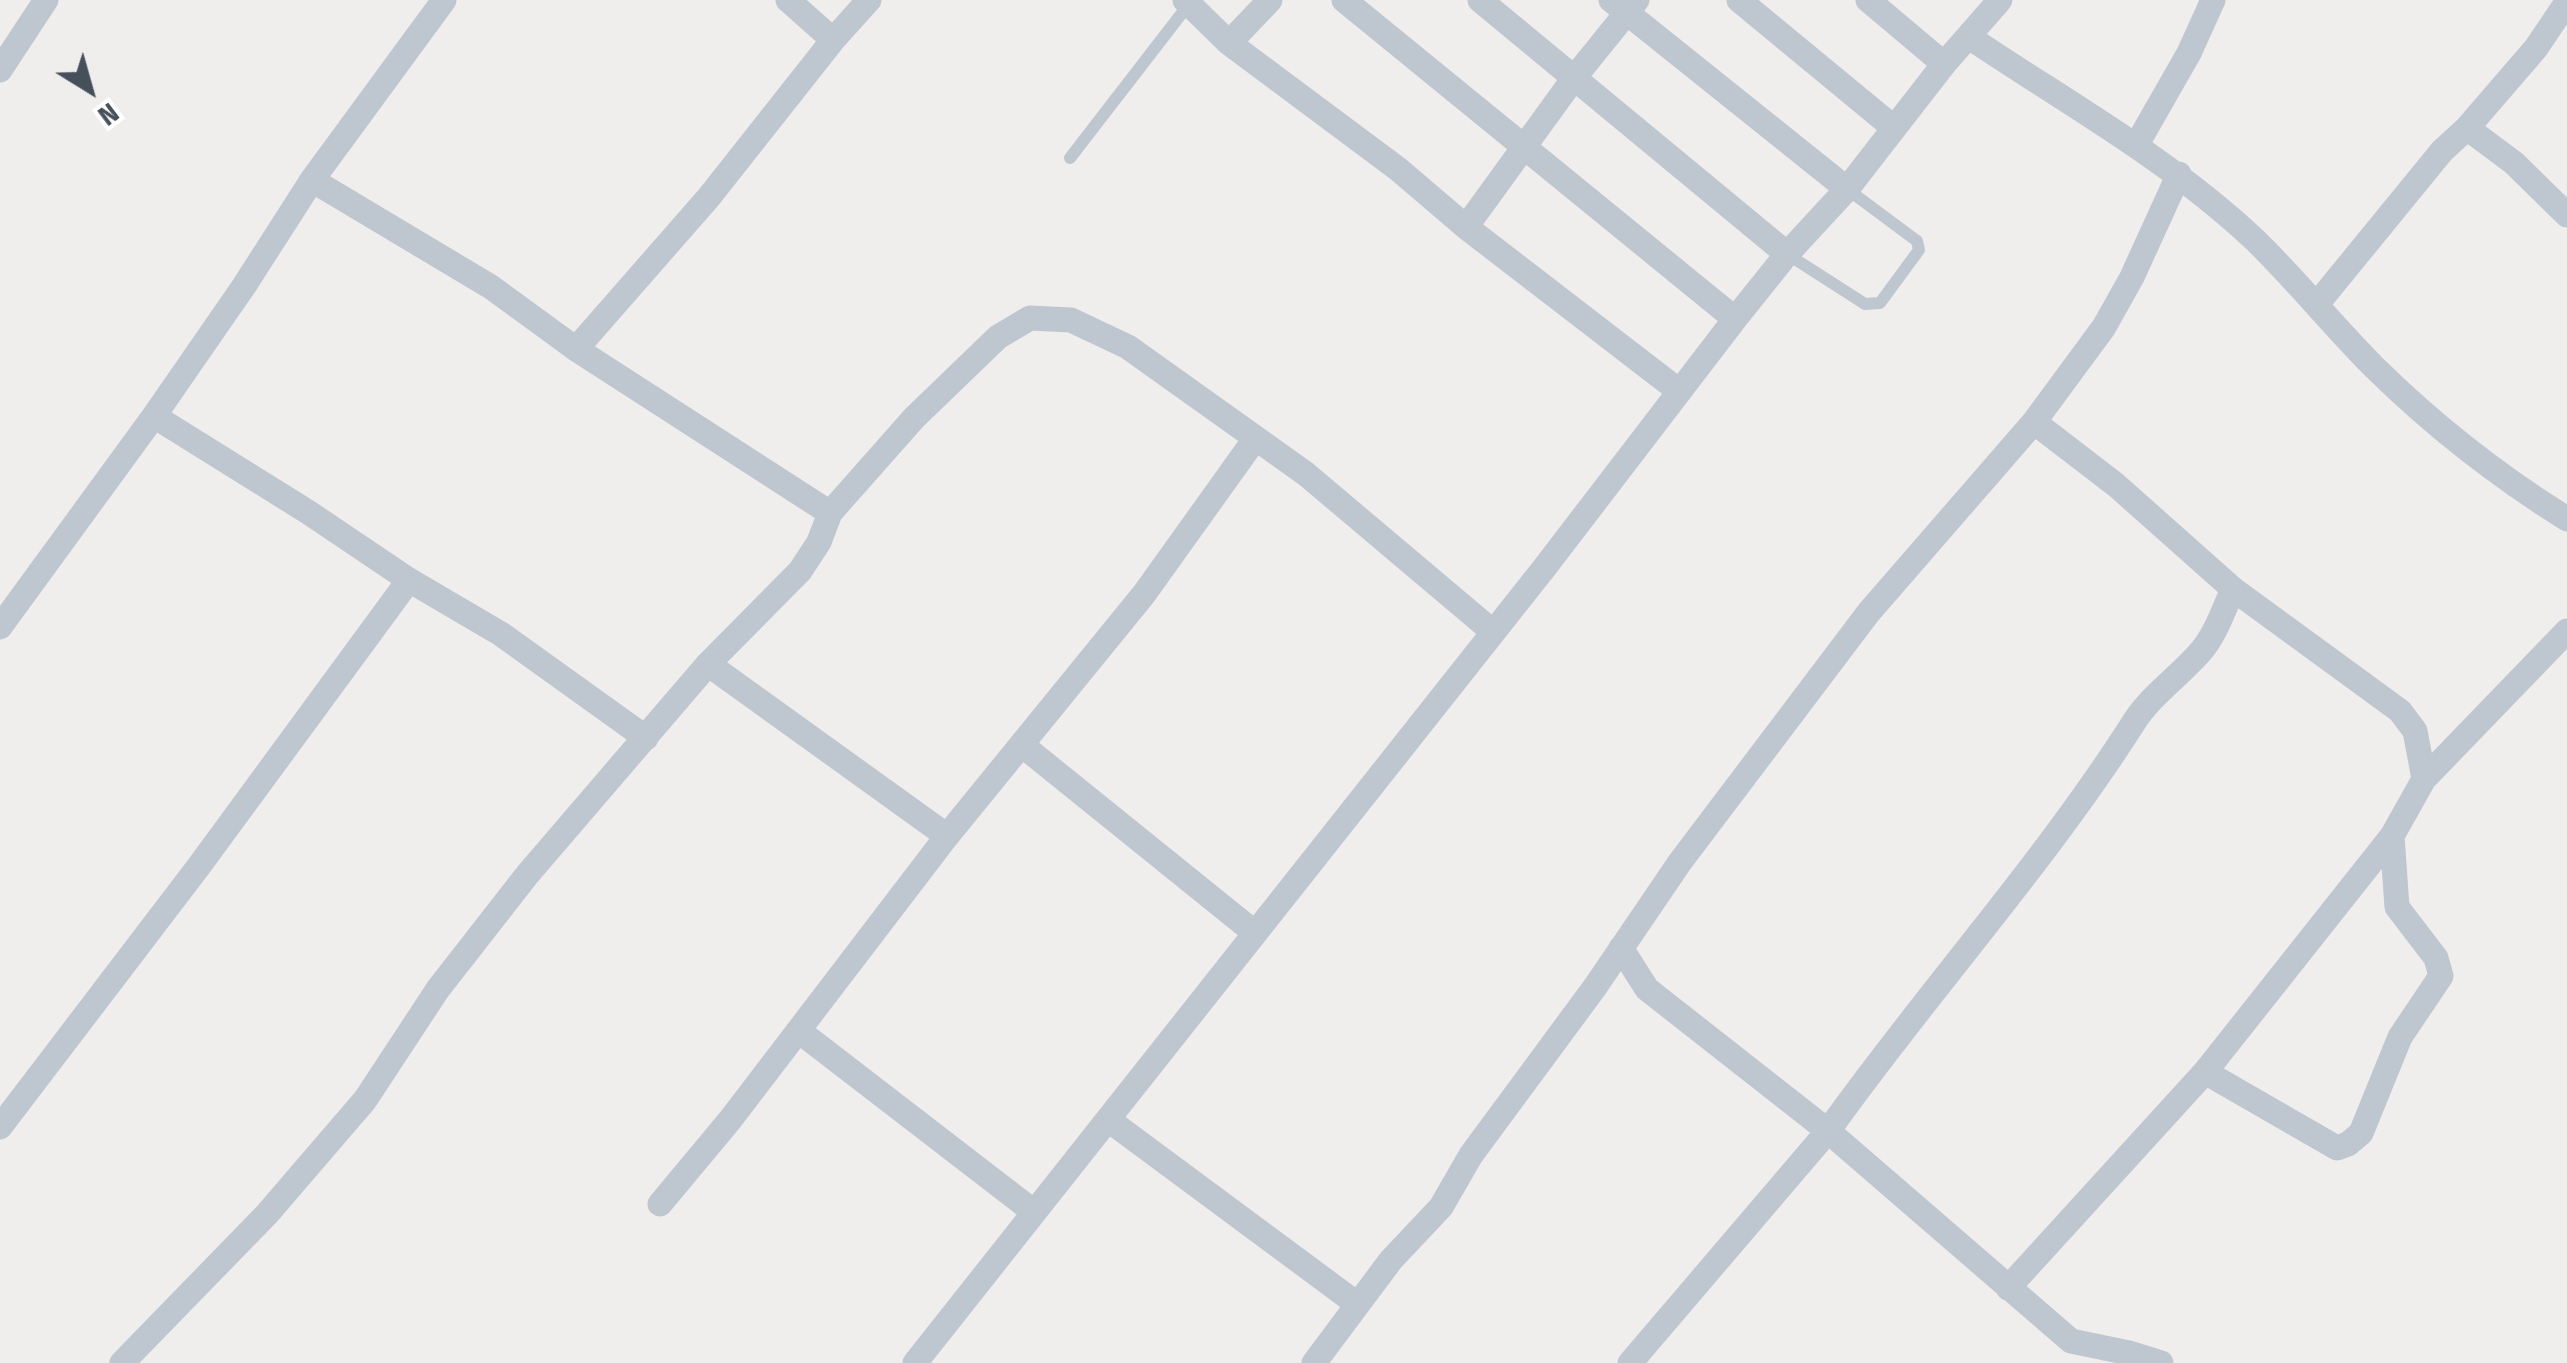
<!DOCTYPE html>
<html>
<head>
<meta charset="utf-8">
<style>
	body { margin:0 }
	#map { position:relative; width:2567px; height:1363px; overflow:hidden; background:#f0eded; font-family:"Fira Sans Condensed",sans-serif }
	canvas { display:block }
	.north { position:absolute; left:40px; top:40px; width:100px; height:100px; -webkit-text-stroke:8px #fff; paint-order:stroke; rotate:143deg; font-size:28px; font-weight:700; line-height:40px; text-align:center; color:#46505a }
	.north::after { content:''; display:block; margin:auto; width:35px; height:45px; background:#46505a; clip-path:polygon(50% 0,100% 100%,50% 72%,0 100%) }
</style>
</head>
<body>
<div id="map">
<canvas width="2567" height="1363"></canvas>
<div class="north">N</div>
</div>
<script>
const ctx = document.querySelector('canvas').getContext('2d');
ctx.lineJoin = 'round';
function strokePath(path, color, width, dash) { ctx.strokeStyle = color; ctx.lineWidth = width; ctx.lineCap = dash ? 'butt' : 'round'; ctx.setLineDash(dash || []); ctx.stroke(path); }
strokePath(new Path2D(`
	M1070,158L1189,4
	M1787,254L1865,304L1880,303L1919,250L1917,241L1847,189`), '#bec7cf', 12);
strokePath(new Path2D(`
	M788,0L833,40
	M1185,0L1229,43L1398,169L1466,227L1679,391
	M1344,0L1735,319
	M1480,0L1787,254
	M1611,0L1847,189
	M1739,0L1894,128
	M1868,0L1944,64
	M1969,37C2067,103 2169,159 2255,240C2297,281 2334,327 2375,368C2433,425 2498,476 2567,519
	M1229,43L1270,0
	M0,70L46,0
	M2467,128L2514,163L2567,215
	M2137,144L2189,53L2213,0
	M312,180L491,287L576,349L830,513
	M1466,227L1574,78L1637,0
	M2317,304L2442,151L2467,128L2536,48L2567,2
	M576,349L709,197L833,40L869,0
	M154,416L308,512L409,580L501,634L646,738
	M0,627L154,416L244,286L312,180L444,0
	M708,664L947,836
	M1022,745L1255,933
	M2424,779L2567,631
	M1621,948L1647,989L1828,1131C1927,992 2043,865 2134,722C2152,694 2181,675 2202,650C2216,633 2224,609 2233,589
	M799,1031L1034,1212
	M2205,1072L2337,1148L2348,1144L2361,1133L2400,1037L2441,976L2436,958L2397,907L2392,836
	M1110,1121L1357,1304
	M0,1127L199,866L409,580
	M660,1204L730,1120L947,836L1144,594L1255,439
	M2008,1288L2205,1072L2392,836L2424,779L2415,731L2400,711L2233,589L2116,485L2034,422L2104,327L2132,277L2179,174
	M122,1363L267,1214L365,1100L438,989L527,875L708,664L800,571L819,542L830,513L914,418L998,337L1030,318L1071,320L1128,347L1306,474L1492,631
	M915,1363L1545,567L1735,319L1787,254L1847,189L1944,64L2000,0
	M1314,1363L1391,1260L1441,1207L1471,1155L1595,987L1680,862L1869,612L2034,422
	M1630,1363L1828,1131L2071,1341L2129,1353L2161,1363`), '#bec7cf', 25);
</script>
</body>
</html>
